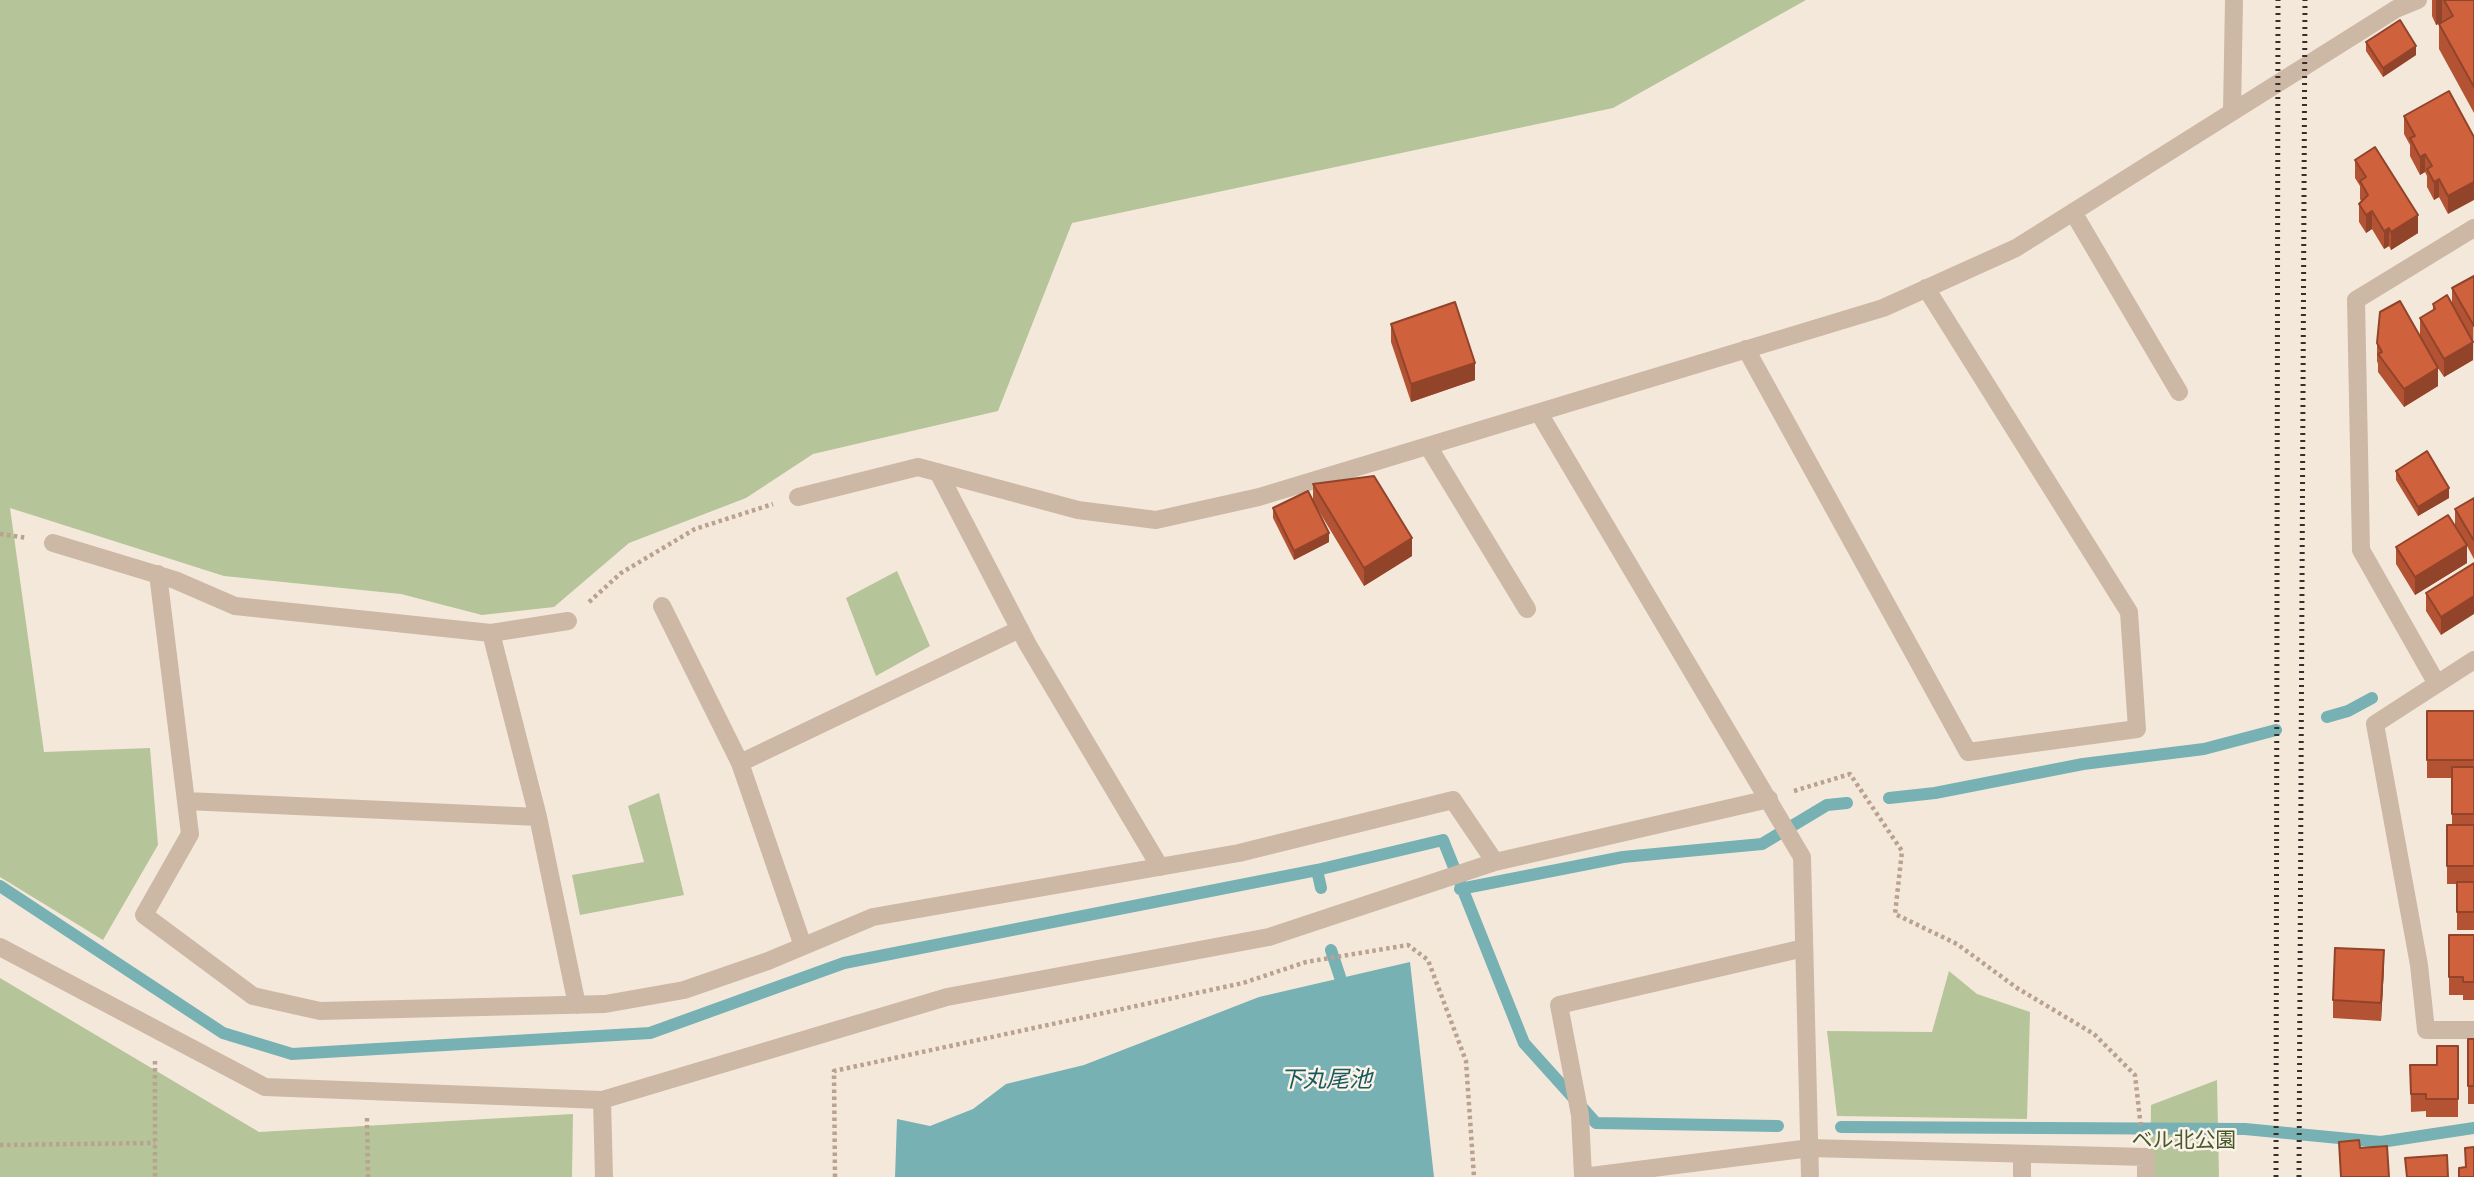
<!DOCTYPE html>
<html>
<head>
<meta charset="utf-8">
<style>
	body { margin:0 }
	canvas { display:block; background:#f4e8db }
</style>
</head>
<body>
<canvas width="2474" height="1177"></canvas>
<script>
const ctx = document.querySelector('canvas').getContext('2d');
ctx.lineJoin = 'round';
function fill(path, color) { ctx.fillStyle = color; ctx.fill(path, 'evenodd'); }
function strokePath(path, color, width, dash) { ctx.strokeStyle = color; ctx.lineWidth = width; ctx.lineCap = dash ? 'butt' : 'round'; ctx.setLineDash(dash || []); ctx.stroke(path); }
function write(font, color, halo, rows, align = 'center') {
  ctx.font = font + ' "Noto Sans","Noto Sans JP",sans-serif'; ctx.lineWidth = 5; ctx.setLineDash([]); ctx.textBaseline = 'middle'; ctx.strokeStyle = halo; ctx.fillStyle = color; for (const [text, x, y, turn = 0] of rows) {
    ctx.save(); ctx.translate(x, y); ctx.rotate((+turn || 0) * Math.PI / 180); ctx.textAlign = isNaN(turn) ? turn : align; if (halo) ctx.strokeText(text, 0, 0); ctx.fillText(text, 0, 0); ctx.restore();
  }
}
fill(new Path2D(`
	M0,0H1806L1613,108L1072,223L998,411L813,454L746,498L629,543L554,607L482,615L401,594L224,576L10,508L44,752L150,748L158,845L103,940L0,877Z
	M897,571L930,646L876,676L846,598Z
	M659,793L684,895L580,915L572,875L644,862L628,806Z
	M1949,971L1977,994L2030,1012L2027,1119L1837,1116L1827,1031L1932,1032Z
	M0,978L259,1132L573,1114L572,1177H0Z
	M2217,1080L2219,1177H2150L2151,1105Z`), '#b6c499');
fill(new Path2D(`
	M1410,962L1434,1177H895L897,1119L930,1126L973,1109L1006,1084L1084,1065L1259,997Z`), '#77b1b4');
strokePath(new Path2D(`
	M2327,717L2348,711L2372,698
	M1889,798L1935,793L2083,764L2204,749L2276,730
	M1317,870L1321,888
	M0,886L223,1033L292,1054L650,1033L844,963L1317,870L1443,840L1524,1043L1596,1123L1778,1126
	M1460,889L1623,857L1762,844L1827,805L1847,803
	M1331,950L1340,977
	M1841,1127L2245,1129L2381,1142L2474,1128`), '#77b1b4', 12);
strokePath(new Path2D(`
	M0,534L27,538
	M589,602L621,573L695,529L773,504
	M1794,791L1850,774L1902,851L1895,914L1957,944L2017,988L2094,1034L2135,1075L2141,1128
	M155,1061V1177
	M367,1118L368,1177
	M0,1145L155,1143
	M835,1177L834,1071L1243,983L1306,962L1408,945L1428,960L1466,1061L1474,1177`), '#b9a290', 4.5, [3.5, 3.5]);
strokePath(new Path2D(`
	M2232,112L2234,0
	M2073,212L2179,392
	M1746,349L1968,752L2137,729L2129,612L1926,288
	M1539,413L1802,857L1810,1177
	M1428,446L1527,609
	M938,472L1028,645L1160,867
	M798,497L918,467L1078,510L1156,520L1259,497L1883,308L2016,248L2396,9L2418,0
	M53,543L175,580L235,606L491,633L568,621
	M158,574L190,834L144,915L253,996L320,1011L605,1004L684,990L768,961L873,917L1239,853L1453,800L1495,862L1769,799
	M662,606L740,763
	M491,633L538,817L577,1005
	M2474,660L2375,724L2419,965L2426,1030H2474
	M2437,684L2361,550L2356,300L2474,228
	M186,801L538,817
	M803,946L740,763L1020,629
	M0,947L265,1087L602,1100L947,997L1269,937L1495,862
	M602,1100L604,1177
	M1583,1176L1580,1115L1559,1005L1804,948
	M1583,1177L1810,1148L2146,1157V1177
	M2022,1177V1154`), '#cdb8a6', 18);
strokePath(new Path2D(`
	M2276,1177L2278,0
	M2299,1177L2305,0`), '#392d27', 5, [2, 5]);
fill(new Path2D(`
	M2432,0H2474V113L2439,49V24L2442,22L2436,25L2432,16Z
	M2366,42L2416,55L2383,77L2366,51Z
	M2449,91L2448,214L2439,197L2434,200L2427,187V176L2425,172L2420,175L2410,156V145L2404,134V116Z
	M2355,160L2418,233L2391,250L2389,246L2384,249L2372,229L2366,233L2359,222V204L2361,201L2360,199V186L2355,178Z
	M2474,276L2473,360L2444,377L2438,368V386L2404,407L2378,372V364L2377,361V343L2420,336V318L2433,310V304L2452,305V288Z
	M1391,324L1475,380L1411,402L1391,342Z
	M2396,471L2449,498L2418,516L2396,480Z
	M1313,484L1412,556L1364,586L1314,503L1329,542L1294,560L1273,518V508L1313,502Z
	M2474,498V559L2467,546V563L2415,595L2396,564V547L2455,526V509Z
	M2474,563L2441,635L2426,611V593Z
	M2474,711V930H2457V884H2447V825H2452V778H2427V760Z
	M2449,935H2474V1000H2463V995H2449Z
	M2384,967L2381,1021L2333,1018V1000Z
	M2468,1039H2474V1104H2468Z
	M2458,1046V1117H2426V1111L2411,1112L2410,1065H2437Z`), '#b35334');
fill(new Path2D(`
	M2436,0H2442V22L2436,25Z
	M2416,46V55L2383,77V68Z
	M2425,154V172L2420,175V157Z
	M2439,179V197L2434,200V182Z
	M2474,182V200L2448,214V196Z
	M2372,211V229L2366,233V215Z
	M2418,215V233L2391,250V232Z
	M2389,228V246L2384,249V231Z
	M2473,342V360L2444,377V359Z
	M1475,363V380L1411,402V384Z
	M2438,368V386L2404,407V389Z
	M2449,488V498L2418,516V507Z
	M1329,533V542L1294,560V551Z
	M1412,538V556L1364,586V568Z
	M2467,545V563L2415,595V577Z
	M2474,596V614L2441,635V617Z
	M2384,950V967L2381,1021V1003Z`), '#92442b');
const building = new Path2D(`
	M2444,0H2474V87L2439,24L2453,16Z
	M2400,20L2416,46L2383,68L2366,42Z
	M2449,91L2474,137V182L2448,196L2439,179L2434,182L2427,169L2432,166L2425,154L2420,157L2410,138L2415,136L2404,116Z
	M2375,147L2418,215L2391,232L2389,228L2384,231L2372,211L2366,215L2359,204L2368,195L2360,181L2366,177L2355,160Z
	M2474,276V326L2452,288Z
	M2447,295L2473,342L2444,359L2420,318L2435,309L2433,304Z
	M2400,301L2438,368L2404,389L2378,354L2382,352L2377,343L2380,312Z
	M1455,302L1475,363L1411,384L1391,324Z
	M2427,451L2449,488L2418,507L2396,471Z
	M1374,476L1412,538L1364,568L1313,484Z
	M1308,491L1329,533L1294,551L1273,508Z
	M2474,498V541L2455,509Z
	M2448,515L2467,545L2415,577L2396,547Z
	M2474,563V596L2441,617L2426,593Z
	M2427,711H2474V760H2427Z
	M2452,767H2474V814H2452Z
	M2447,825H2474V866H2447Z
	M2457,882H2474V912H2457Z
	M2449,935H2474V982H2463V977H2449Z
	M2335,948L2384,950L2381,1003L2333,1000Z
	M2468,1039H2474V1086H2468Z
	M2437,1046H2458V1099H2426V1094H2411L2410,1065H2437Z
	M2359,1140L2360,1148L2387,1146L2389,1177H2341L2339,1142Z
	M2474,1147V1177H2459V1168L2466,1167L2465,1148Z
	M2447,1155L2448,1177H2407L2405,1158Z`);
fill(building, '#d0613d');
strokePath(building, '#92442b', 2);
write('21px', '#475929', '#fbf2e8', [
	["ベル北公園",2184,1141]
]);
write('italic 23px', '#19595e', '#fbf2e8', [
	["下丸尾池",1326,1080]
]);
</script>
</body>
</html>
